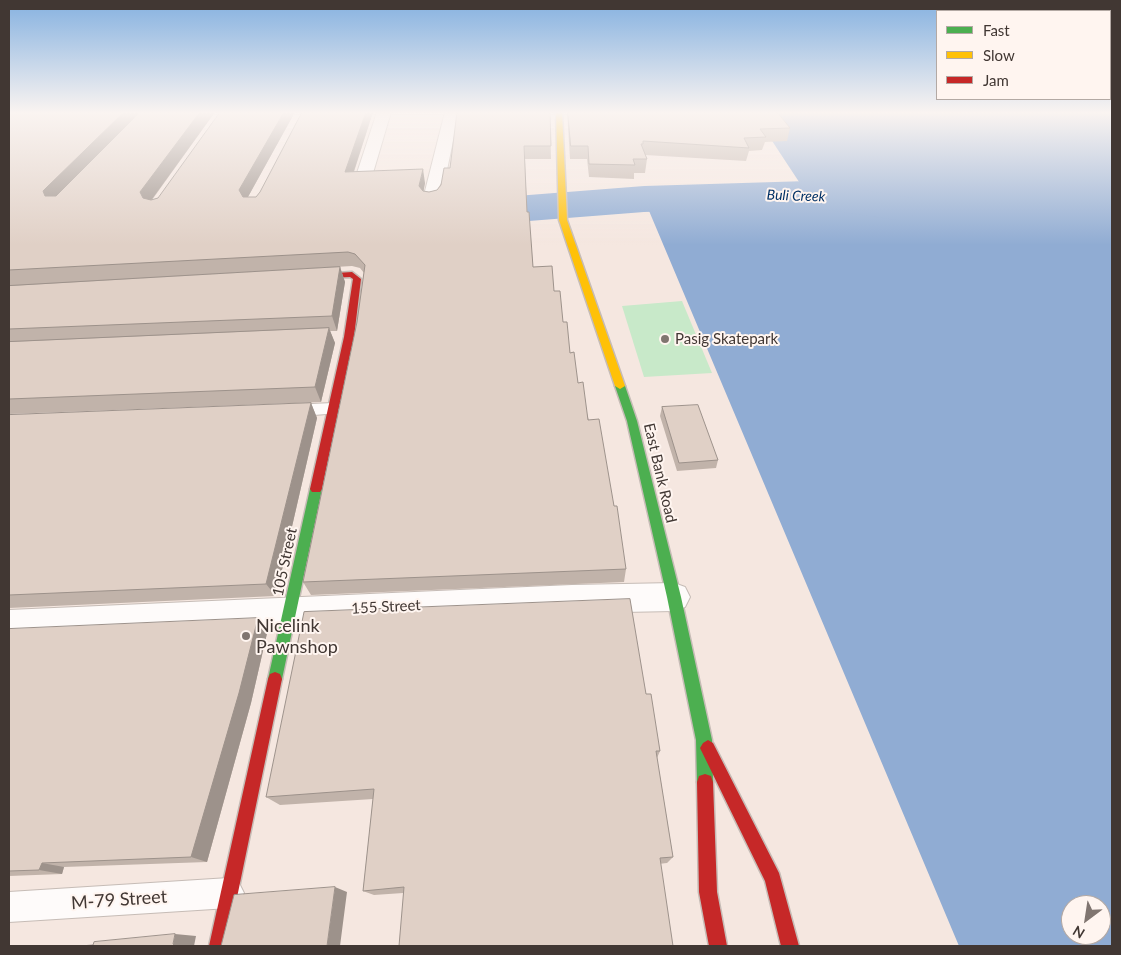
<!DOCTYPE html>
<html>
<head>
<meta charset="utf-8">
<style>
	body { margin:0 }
	#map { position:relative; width:1121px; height:955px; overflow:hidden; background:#f5e7e0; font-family:Lato,sans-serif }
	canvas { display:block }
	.frame { position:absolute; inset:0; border:10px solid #413733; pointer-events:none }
	.legend { position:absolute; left:936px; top:10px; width:175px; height:90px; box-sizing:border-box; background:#fff5f0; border:1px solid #b3a9a4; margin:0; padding:6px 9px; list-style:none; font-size:15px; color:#413733 }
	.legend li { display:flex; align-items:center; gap:10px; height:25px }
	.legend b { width:25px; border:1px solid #b3a9a4 }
	.north { position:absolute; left:1061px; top:895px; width:50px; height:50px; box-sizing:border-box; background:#fff5f0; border:1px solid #b3a9a4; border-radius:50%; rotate:211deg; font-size:14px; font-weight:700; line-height:20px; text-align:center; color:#413733 }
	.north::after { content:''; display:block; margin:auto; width:18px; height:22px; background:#807570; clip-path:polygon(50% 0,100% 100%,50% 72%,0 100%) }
</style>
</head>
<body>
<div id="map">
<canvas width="1121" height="955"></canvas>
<div class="frame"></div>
<ul class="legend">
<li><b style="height:6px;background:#4caf50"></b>Fast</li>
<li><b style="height:6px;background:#ffc107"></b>Slow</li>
<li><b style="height:6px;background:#c62828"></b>Jam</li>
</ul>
<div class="north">N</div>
</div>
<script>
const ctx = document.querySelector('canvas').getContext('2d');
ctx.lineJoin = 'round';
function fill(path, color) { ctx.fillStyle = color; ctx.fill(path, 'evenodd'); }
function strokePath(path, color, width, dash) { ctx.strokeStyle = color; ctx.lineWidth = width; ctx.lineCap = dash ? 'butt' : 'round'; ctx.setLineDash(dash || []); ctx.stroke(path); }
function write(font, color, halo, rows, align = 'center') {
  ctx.font = font + ' Lato,sans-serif'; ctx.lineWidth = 4; ctx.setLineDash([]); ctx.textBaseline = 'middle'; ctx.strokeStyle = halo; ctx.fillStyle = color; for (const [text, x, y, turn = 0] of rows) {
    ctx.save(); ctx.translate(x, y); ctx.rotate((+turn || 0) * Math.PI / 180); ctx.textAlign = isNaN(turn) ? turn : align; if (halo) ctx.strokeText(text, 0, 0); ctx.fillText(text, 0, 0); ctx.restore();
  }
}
fill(new Path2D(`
	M682,301L712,373L644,377L622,306Z`), '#c8e9c9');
fill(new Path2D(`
	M753,112H1112V946H959L644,199L807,194ZM1071,905H1101V935H1071Z`), '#90acd3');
fill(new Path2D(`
	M808,181L912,198L918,207L912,216L896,220L808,207L644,212L516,222L432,224L416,220L410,211L416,202L432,198L516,196L644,186Z`), '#90acd3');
const lane = new Path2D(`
	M333,403L339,405L342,409L339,413L289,417L283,415L280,411L283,407L289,405Z
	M229,878L239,883L244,893L239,903L229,908L9,922V892Z`);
const street = new Path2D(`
	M377,112H391L373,173L371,176H359L357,173Z
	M445,112H459L441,199L438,203L432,204L426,203L423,199Z
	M674,583L685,587L690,597L685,607L674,611L572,613L9,640V610L572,585Z`);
const fast = new Path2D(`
	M620,383L625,386L637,421L681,597L712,740L713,782L711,788L705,790L699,788L697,782L696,740L667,597L627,421L615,386Z
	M316,484L320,486L322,489L282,679L280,684L275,686L270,684L268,679L310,489L312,486Z`);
const slow = new Path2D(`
	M556,112H562L567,220L625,386L620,389L615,386L559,220Z`);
const jam = new Path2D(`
	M352,272L361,279L354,337L322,489L320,492H312L310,489L344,337L353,279L350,277L305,279L301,277L305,275Z
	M275,672L280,674L282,679L227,946H209L268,679L270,674Z
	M708,740L713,743L779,873L799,946H781L765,881L700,748L703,743Z
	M705,774L711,776L713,782L717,892L727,946H709L699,892L697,782L699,776Z`);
strokePath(lane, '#c6bcb6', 2);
strokePath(street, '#c6bcb6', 2);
strokePath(fast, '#c6bcb6', 3);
strokePath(slow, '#c6bcb6', 3);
strokePath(jam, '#c6bcb6', 3);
fill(lane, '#fefbfa');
fill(street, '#fefbfa');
fill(fast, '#4caf50');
fill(slow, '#ffc107');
fill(jam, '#c62828');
fill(new Path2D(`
	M9,112H215L152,200L158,198L295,112L248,197H256L260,192L302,112H373L354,172L425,183L423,191L429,192L437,190L450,168L550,112L551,159H525L527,212L533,267L554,291L578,383L614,506L626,569L624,582L311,595L303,582L357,322L364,273L360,268L352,266L62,283L340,267L345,282L337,331H330L335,343L321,402L9,414Z
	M567,112H777L790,128L787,141L765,142L762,150L749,151L746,161L645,155L647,159L645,173H634V179L589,177L587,159H570Z
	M311,403L317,418L276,596L9,608V415Z
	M662,407L718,460L716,468L677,471L660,416Z
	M9,629H268L251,703L207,862L64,867L62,874L9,876Z
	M646,694L660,751L657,758L673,857L667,863L403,893L374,895L363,891L373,799L280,805L266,797Z`), '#c1b3aa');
fill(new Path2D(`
	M124,112H143L52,205L45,196L43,191L46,188Z
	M200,112H215L147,206L140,192Z
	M284,112H295L244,204L239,190Z
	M366,112H373L349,186L345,172Z
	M423,169L425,183L422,200L419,186Z
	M340,267L345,282L337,331L332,316Z
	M329,328L335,343L321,402L315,387Z
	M311,403L317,418L276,596L266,584Z
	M258,618L268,629L251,703L207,862L191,857Z
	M42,863L64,867L62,874L39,870Z
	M335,887L347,892L340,946H327Z
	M175,934L196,936L194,946H195H175L173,944Z`), '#9d928b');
const building = new Path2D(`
	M9,112H124L46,188L43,191L45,196H56L140,112H200L140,192L143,198L151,200L158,198L220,112H284L239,190L243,197H256L260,192L302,112H366L345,172L423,169L419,186L423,191L429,192L437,190L441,185L444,168H450L457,112H550L551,146H524L527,212H529L533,267L552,266L554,291H560L563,322H567L570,353L574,352L578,383L583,382L588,420L599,419L614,506H617L626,569L303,582L357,322L365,265L355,254L348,252L9,270Z
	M568,112H777L790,128L760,129L766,137L744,138L749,148L643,141V144H641L647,159H633L635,165L589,164L588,146H571Z
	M340,267L332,316L9,329V286Z
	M329,328L315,387L9,399V342Z
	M311,403L266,584L9,595V415Z
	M698,405L718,460L679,463L662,407Z
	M630,599L646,694H651L660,751H656L673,857L660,858L673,946H399L404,887L363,891L374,789L266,797L304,612Z
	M258,618L239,693L191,857L42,863L39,870L9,871V629Z
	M335,887L327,946H221L234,895Z
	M175,934L173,944L175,946H80L93,945L94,942Z`);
fill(building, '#e0d0c6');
strokePath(building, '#9d928b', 1);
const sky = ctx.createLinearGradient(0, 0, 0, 245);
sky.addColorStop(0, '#85b1e0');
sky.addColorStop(0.46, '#faf4f1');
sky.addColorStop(1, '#faf4f100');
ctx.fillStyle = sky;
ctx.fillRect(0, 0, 1121, 245);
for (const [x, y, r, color] of [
	[665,339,5,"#807570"],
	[246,636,5,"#807570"]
]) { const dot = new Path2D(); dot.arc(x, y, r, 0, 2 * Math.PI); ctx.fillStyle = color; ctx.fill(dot); strokePath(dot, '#fff5f0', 2); }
write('italic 14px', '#003065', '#fff5f0', [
	["Buli Creek",796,196,2]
]);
write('15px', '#413733', '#fff5f0', [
	["Pasig Skatepark",675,339]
], 'left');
write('15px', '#413733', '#fff5f0', [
	["East Bank Road",660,473,77],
	["105 Street",285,562,-78],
	["155 Street",386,607,-3]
]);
write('18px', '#413733', '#fff5f0', [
	["Nicelink",256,626],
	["Pawnshop",256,647]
], 'left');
write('18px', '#413733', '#fff5f0', [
	["M-79 Street",119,900,-4]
]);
</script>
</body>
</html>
